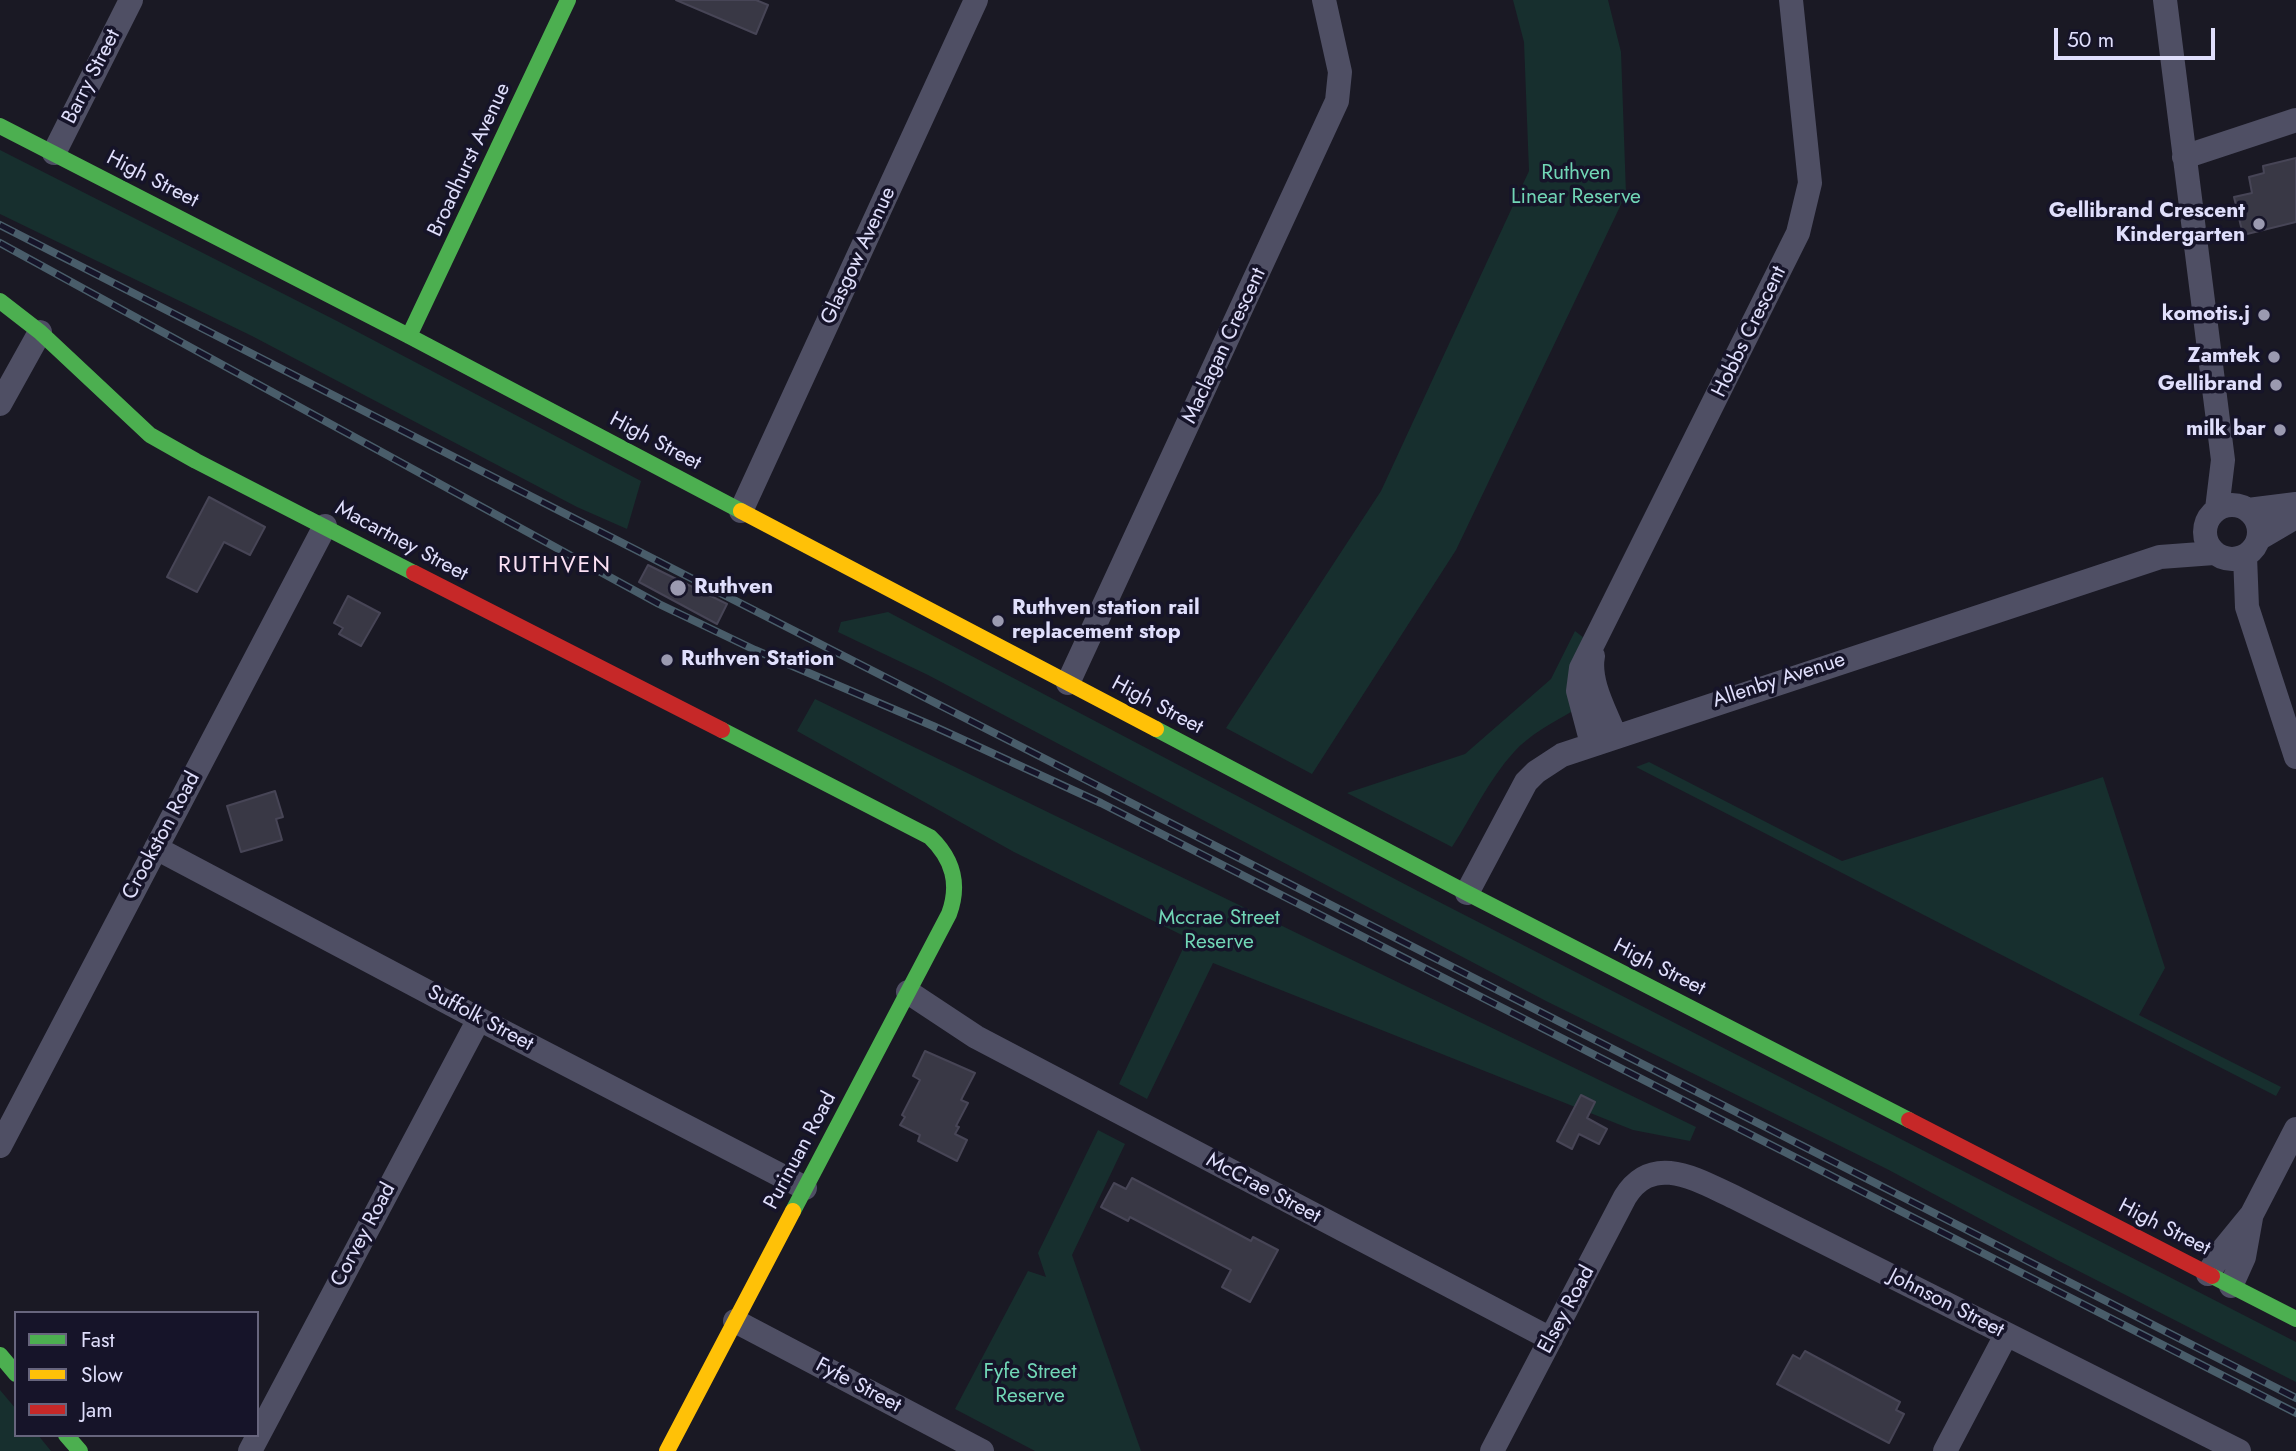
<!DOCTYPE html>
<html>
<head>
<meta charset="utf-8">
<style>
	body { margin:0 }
	#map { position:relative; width:2296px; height:1451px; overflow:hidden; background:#1a1924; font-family:Jost,sans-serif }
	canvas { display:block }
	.legend { position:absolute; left:14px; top:1311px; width:245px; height:126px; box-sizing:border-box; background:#161429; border:2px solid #67657d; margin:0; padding:9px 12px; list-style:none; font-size:21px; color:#e0dffc }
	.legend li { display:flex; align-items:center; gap:14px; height:35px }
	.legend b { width:35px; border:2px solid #67657d }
	.scale { position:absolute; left:2054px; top:28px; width:161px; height:32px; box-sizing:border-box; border:4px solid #e0dffc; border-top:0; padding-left:9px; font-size:21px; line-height:24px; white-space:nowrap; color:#e0dffc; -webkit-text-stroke:5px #161429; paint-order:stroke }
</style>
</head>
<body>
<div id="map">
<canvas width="2296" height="1451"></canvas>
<ul class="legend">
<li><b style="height:9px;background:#4caf50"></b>Fast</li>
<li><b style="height:9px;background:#ffc107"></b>Slow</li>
<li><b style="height:9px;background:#c62828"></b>Jam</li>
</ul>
<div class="scale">50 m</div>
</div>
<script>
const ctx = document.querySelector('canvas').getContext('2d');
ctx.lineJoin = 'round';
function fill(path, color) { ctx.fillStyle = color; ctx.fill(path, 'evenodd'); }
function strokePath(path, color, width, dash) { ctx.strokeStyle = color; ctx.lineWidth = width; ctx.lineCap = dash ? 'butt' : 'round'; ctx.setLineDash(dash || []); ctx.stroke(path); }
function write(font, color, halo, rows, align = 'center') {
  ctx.font = font + ' Jost,sans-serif'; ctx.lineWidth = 7; ctx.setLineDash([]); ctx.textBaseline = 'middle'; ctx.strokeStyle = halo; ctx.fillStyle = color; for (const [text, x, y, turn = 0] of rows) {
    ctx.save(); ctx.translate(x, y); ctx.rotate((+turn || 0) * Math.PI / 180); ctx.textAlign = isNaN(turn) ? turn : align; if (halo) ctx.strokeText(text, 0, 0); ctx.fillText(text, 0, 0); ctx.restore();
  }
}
fill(new Path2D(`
	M1513,0H1608L1621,52L1626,194L1456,550L1312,774L1226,728L1381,491L1529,171L1524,42Z
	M0,150L337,321L641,481L627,529L577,507L252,336L0,214Z
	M888,612L1412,888L2296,1342V1382L2061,1262L1887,1169L1546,1001L928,675L838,632L841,622Z
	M1575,631L1584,638L1571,712C1552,723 1529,735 1514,752C1489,779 1472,816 1452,847L1347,793L1465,754L1551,679Z
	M815,699L1696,1127L1690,1141L1633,1130L1213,963L1147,1099L1119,1084L1188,938L1014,852L797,731Z
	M1649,762L1842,861L2103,777L2165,968L2139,1015L2281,1087L2276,1096L1636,767Z
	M1098,1130L1125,1144L1072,1255L1141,1451H1035L955,1409L1028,1271L1046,1277L1038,1253Z
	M0,1390L16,1409V1435H38L51,1451H0Z`), '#172f2e');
const building = new Path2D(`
	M676,0H756L768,5L756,34Z
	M2296,158V222L2243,235L2234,197L2252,193L2249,177L2264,173L2263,166Z
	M209,497L265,527L250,555L224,542L197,592L167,577Z
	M648,565L727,604L717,624L639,582Z
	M348,596L380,613L361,646L339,634L343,628L334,623Z
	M275,791L283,817L276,819L282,840L241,852L227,806Z
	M925,1051L975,1073L961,1100L968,1103L956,1126L959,1127L955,1134L967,1140L957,1161L918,1141L920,1135L900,1125L905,1117L902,1115L920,1080L913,1076Z
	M1581,1095L1595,1102L1587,1118L1607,1129L1599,1144L1579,1134L1572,1149L1557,1141Z
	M1132,1178L1251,1241L1253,1237L1278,1250L1250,1302L1222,1287L1231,1270L1130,1217L1128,1221L1101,1207L1114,1183L1126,1189Z
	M1805,1351L1900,1402L1896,1410L1904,1414L1889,1443L1777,1384L1793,1355L1800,1359Z`);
fill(building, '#393845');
strokePath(building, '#474556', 2);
strokePath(new Path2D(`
	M2165,0L2223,460L2217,509
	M54,153L131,0
	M2184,157L2296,120
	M0,404L40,332
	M2205 532a27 27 0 1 1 54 0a27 27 0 1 1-54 0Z
	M2248,510L2296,504
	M741,511L976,0
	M2258,539L2296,517
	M2245,556L2247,607L2296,757
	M1593,656C1588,682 1606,712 1615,736
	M1068,683L1337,101L1340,72L1324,0
	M1592,744L1578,691L1581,668L1798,233L1810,183L1791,0
	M156,848L479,1019L805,1188
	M1467,893L1526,782L1536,772L1562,755L2160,557L2214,553
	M908,992L976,1037L1551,1339
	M0,1146L325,526
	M2208,1274L2225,1247L2252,1214L2296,1129
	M2231,1286L2244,1257L2251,1218
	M735,1321L982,1451
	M250,1451L479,1019
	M1492,1451L1625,1197C1653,1152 1697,1180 1734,1197L2239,1451
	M1945,1451L2006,1335`), '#4f4f64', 24);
strokePath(new Path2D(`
	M0,126L409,336L741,511
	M0,301L40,332L150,435L196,461L414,573
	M409,336L568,0
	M1156,729L1467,893L1909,1120
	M722,730L930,837C953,859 960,884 949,914L793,1211
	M2212,1276L2296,1319
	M0,1355L16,1374
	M66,1435L80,1451`), '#4caf50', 16);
strokePath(new Path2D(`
	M741,511L1156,729
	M667,1451L793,1211`), '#ffc107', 16);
strokePath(new Path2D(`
	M414,573L722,730
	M1909,1120L2212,1276`), '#c62828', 16);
const rail = new Path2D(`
	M0,225L2296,1398
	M0,243L659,604L755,650L933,726L1101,803L2296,1413`);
strokePath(rail, '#495d6a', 8);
strokePath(rail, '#161429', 5, [16]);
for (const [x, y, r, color] of [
	[2259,224,7,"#9b9ab0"],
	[2264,315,7,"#9b9ab0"],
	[2274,357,7,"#9b9ab0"],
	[2276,385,7,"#9b9ab0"],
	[2280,430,7,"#9b9ab0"],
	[678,588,9,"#9b9ab0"],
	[998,621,7,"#9b9ab0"],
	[667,660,7,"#9b9ab0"]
]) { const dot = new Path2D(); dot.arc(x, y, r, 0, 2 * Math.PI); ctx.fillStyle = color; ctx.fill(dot); strokePath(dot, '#161429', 2.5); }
write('21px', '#e0dffc', '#161429', [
	["Barry Street",92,77,-63],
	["Broadhurst Avenue",470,160,-65],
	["High Street",152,180,27],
	["Glasgow Avenue",859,256,-65],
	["Hobbs Crescent",1750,332,-64],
	["Maclagan Crescent",1225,346,-65],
	["High Street",655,442,28],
	["Macartney Street",401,542,28],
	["Allenby Avenue",1779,681,-18],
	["High Street",1157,706,28],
	["Crookston Road",162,836,-62],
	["High Street",1659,968,27],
	["Suffolk Street",480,1019,28],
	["Purinuan Road",801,1151,-62],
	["McCrae Street",1263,1189,28],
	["High Street",2164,1228,27],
	["Corvey Road",364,1235,-62],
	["Johnson Street",1946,1304,27],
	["Elsey Road",1567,1310,-62],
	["Fyfe Street",858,1386,28]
]);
write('21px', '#71d6b6', '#161429', [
	["Ruthven",1576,174],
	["Linear Reserve",1576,198],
	["Mccrae Street",1219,919],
	["Reserve",1219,943],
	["Fyfe Street",1030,1373],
	["Reserve",1030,1397]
]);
write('bold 21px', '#e0dffc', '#161429', [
	["Gellibrand Crescent",2245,212],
	["Kindergarten",2245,236],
	["komotis.j",2250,315],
	["Zamtek",2260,357],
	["Gellibrand",2262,385],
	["milk bar",2266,430],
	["Ruthven",694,588,"left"],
	["Ruthven station rail",1012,609,"left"],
	["replacement stop",1012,633,"left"],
	["Ruthven Station",681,660,"left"]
], 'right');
ctx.letterSpacing = '2px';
write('23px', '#fce1f4', '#161429', [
	["RUTHVEN",555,566]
]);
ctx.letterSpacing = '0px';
</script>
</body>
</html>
